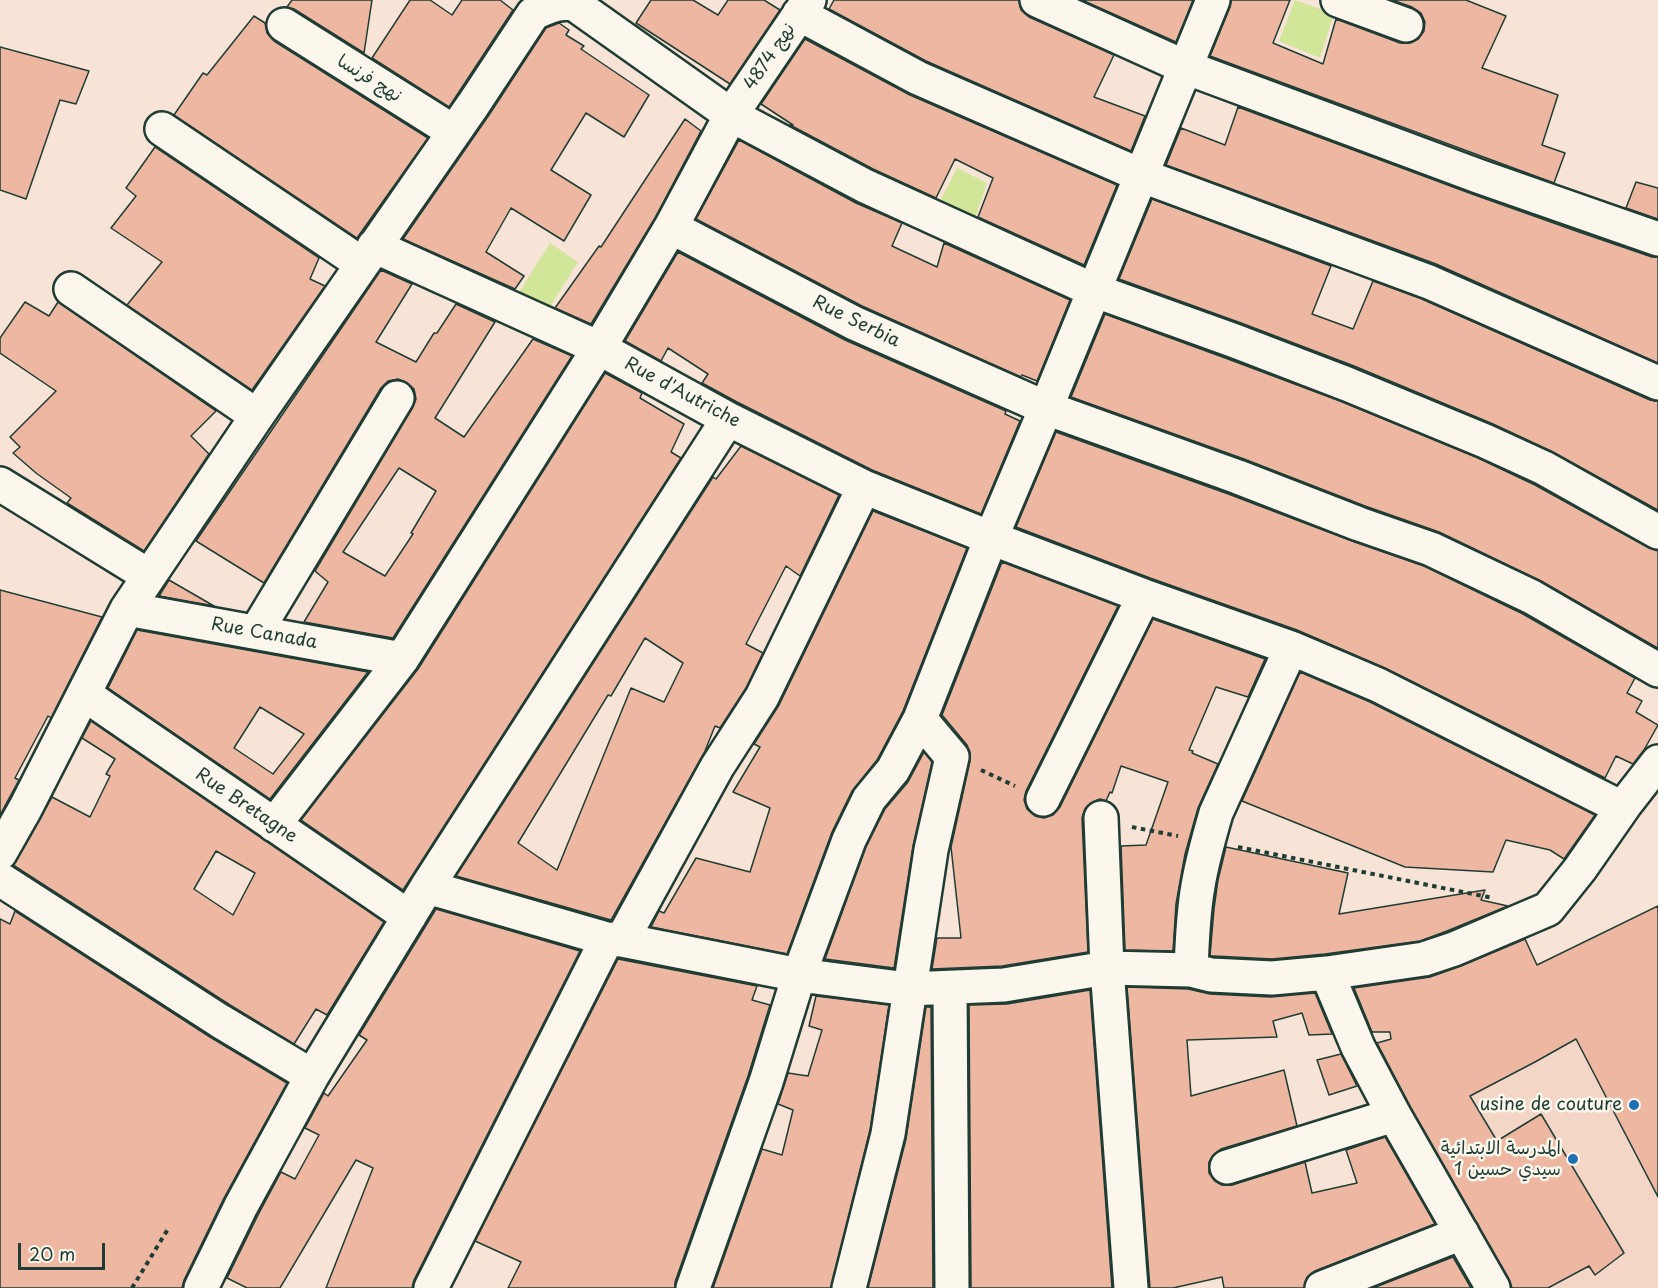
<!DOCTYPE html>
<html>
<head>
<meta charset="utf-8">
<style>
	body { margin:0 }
	#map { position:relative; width:1658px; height:1288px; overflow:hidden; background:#f7e4d6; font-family:"Playpen Sans",sans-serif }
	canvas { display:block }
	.scale { position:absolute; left:18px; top:1243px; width:87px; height:27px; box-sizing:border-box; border:3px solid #1f3d34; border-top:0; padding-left:8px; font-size:18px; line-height:21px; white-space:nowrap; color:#1f3d34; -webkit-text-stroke:4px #fbf7ec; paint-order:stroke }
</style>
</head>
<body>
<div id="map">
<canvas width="1658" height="1288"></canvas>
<div class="scale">20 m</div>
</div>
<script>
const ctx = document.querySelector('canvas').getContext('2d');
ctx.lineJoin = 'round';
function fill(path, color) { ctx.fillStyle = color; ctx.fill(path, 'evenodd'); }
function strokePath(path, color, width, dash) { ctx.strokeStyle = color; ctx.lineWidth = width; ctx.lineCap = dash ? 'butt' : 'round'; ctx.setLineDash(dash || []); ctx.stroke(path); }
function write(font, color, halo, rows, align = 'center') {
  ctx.font = font + ' "Playpen Sans","Playpen Sans Arabic",sans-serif'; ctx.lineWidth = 5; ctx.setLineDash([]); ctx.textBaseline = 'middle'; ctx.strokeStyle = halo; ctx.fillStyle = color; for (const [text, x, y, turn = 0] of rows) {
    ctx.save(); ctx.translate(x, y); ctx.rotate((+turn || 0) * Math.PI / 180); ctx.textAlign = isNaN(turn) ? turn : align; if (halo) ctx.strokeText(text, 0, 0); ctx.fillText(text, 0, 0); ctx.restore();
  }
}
fill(new Path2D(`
	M1576,1039L1658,1197V1288H1548L1574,1274L1470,1096Z`), '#f4d6c6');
fill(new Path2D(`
	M1295,0L1334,14L1320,58L1279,41Z
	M957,168L987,183L971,230L935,211Z
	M550,243L578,262L545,315L513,302Z`), '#d2e69a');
const building = new Path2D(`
	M292,0H372L364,53L294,9L287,7Z
	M410,0H430L452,15L462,0H500L513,10L449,107L372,58Z
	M651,0H693L718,15L728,0H764L780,10L730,84L636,23Z
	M834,0H1019L1021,10L1029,17L1114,55L1094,97L1145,116L1131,151L926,61L829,9Z
	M1082,0H1193L1176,42Z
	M1231,0H1290L1273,43L1323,64L1336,19L1400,43H1410L1418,39L1424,31L1425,22L1421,13L1412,7L1392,0H1466L1506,16L1482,68L1558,95L1542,145L1565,153L1554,183L1210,56L1230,7Z
	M254,16L265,23L267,33L274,41L428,138L357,238L174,115L203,73L207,75Z
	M559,23L569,30L566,35L584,46L581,49L649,95L624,137L586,113L551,170L591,195L564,241L511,208L486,252L524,276L515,289L403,239L489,115L546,28Z
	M805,39L910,95L1117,185L1084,265L978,217L993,178L955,159L936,198L873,169L790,125H793L761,104Z
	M0,47L89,71L76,104L60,100L26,199L0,190Z
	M1238,107L1472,194L1579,232L1652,257H1658V363L1436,264L1166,165L1181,128L1225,145Z
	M685,119L701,131L655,218L591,324L555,308L599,246L601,247Z
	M739,140L856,203L902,223L892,246L937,267L944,243L1070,300L1037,381L1022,375L1021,377L862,306L696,219Z
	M155,147L319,258L310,279L325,286L252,390L127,305L162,262L111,228L136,196L126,188Z
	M1636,182L1658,188V219L1626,208Z
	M1152,199L1331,266L1312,314L1353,329L1373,281L1422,299L1650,400L1658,401V510L1553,452L1493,424L1354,366L1241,323L1119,279Z
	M678,252L845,340L1006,411L1005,414L1020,421L981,514L872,470L737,402L702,383L708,374L668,348L661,361L625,341Z
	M381,270L412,284L376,342L416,362L434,333H437L456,304L495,322L435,418L464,437L533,339L572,356L393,638L304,622L328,582L315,571L413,407L416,399L414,389L406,382L398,379L388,381L381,388L264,583L196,541ZM399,468L436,491L411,533L413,534L385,576L343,552Z
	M25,302L49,316L58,302L216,411L191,436L209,454L144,551L67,503L71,498L36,473L13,453L20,447L10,437L56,391L0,353V338Z
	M1105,314L1228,359L1340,401L1478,458L1535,485L1649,548L1658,551V648L1541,581L1439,532L1365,506L1244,459L1071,397Z
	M605,373L642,393L640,398L684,424L671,452L681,458L403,890L301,820L418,669Z
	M1056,432L1231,495L1352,541L1424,566L1523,614L1635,678L1627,693L1642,701L1636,712L1658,725L1644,750L1633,764L1616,756L1605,778L1385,668L1297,630L1150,578L1016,527Z
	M741,446L839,495L800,576L786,566L746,644L763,653L746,688L720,728L715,726L705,751L611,920L456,876L713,477L716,479ZM645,638L683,663L664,702L631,688L557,870L518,843L608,695L611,696Z
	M873,511L967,548L903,711L877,760L852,791L832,832L787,954L651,927L659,911L664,913L696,858L750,872L770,808L733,792L760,747L754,744L779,705Z
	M1002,562L1118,606L1026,791L1024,800L1027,809L1035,816L1044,818L1053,815L1060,807L1153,619L1265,659L1248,697L1216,687L1189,750L1193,751L1192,753L1218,764L1198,808L1185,854L1176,904L1173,951L1125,950L1121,846L1146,845L1168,782L1121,766L1112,793L1110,792L1106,801L1100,799L1091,803L1085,809L1082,818L1088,952L1002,966L932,969L937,938H961L951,847L970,761V752L967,745L942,715Z
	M169,580L214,606L159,596Z
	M0,590L102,617L51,718L48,716L15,778L19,780L0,815Z
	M137,630L368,672L270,799L108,688ZM260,707L304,734L273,774L234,748Z
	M1300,672L1370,702L1595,815L1564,859L1550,850L1506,840L1493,872L1405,867L1242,801Z
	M91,721L384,922L327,1015L316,1009L294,1044L230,1005L13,865L52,797L90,817L110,776L106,774L115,759L82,738ZM216,851L255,873L233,915L194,889Z
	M924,752L932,762L913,846L894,968L825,959L866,847L885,809L908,782Z
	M1226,847L1348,873L1339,914L1485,890L1481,900L1508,906L1447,931L1420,941L1325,954L1272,959L1214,956H1210L1214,909L1218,880Z
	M1658,906V1197L1576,1039L1535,1062L1470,1096L1497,1141L1541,1114L1624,1253L1595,1275L1589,1266L1548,1288H1512L1509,1279L1410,1106L1377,1043L1391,1039L1390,1032H1372L1354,988L1430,977L1461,966L1525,939L1537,965Z
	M436,909L580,951L414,1280L412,1288H326L373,1168L356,1160L280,1288H247L227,1278L258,1215L281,1172L295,1179L319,1135L305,1128L324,1093L328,1096L367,1040L359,1035Z
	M15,911L210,1037L287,1083L224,1198L184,1280L182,1288H0V919L10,924Z
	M618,959L757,986L752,1000L770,1005L748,1076L675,1282V1288H508L521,1262L475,1241Z
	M1127,987L1188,989L1210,994L1271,997L1315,993L1332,1034L1309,1035L1302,1013L1273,1021L1277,1037L1187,1040L1191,1096L1284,1070L1297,1126L1221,1149L1213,1155L1209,1162V1173L1215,1181L1222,1185H1232L1305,1162L1312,1193L1357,1183L1346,1150L1385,1137L1435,1224L1315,1271L1307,1277L1304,1288H1224L1222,1277L1173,1288H1150Z
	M1090,990L1112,1288H971L969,1005L1007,1004Z
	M816,996L889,1005L870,1130L831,1288H713L762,1149L782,1155L793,1110L778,1104L788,1073L808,1076L822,1030L809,1026Z
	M926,1007H931L933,1288H868L906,1139Z
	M1341,1054L1357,1086L1329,1095L1317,1060Z
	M1453,1257L1471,1288H1373Z`);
fill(building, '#eeb7a2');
strokePath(building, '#1f3d34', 1.5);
const minor = new Path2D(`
	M1037,0L1185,67L1478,176L1658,239
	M1338,0L1406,25
	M799,14L918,78L1140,175L1429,282L1658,383
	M284,25L454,132
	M162,129L362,264
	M671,227L854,323L1046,408L1238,477L1359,524L1431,549L1532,597L1658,670
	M374,246L599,348L728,419L864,487L991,538L1144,596L1291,648L1378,685L1612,803L1619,805L1626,803L1658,762
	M71,289L257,416
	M0,484L149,576
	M127,609L402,659
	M256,632L397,398
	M84,694L409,917
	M1043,799L1144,596
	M1101,818L1107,968L1131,1288
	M274,825L402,659L599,348L671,227L731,115L809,0
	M0,853L25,809L127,609L257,416L473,105L533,14C547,6 557,3 573,3L731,115L865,186L1093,290L1235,341L1347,384L1485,441L1544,468L1658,532
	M0,879L220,1021L312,1076
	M427,887L607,939L622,940L799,975L908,989L1004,985L1107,968L1191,970L1211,975L1272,978L1327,973L1424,959L1454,949L1548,909L1580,869L1626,803
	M622,940L717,767L762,697L864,487
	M1191,970C1192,942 1193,913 1198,886C1202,861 1209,837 1216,813L1291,648
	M1327,973L1358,1047L1394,1115L1493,1288
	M950,988L952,1288
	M1227,1167L1394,1115
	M201,1288L241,1206L312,1076L427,887L728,419
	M431,1288L607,939
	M693,1288L766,1082L799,975L849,840L869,799L893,770L920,719L991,538L1046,408L1213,0
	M849,1288L888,1134L931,850L952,757L920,719
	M1322,1288L1462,1233`);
strokePath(minor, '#1f3d34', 38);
strokePath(new Path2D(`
	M981,770L1015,786
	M1132,827L1178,836
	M1238,847L1493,898
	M132,1288L168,1229`), '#1f3d34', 4, [4.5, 4.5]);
strokePath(minor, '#fbf7ec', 33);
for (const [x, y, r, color] of [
	[1634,1105,6,"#1f6fb2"],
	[1573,1159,6,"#1f6fb2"]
]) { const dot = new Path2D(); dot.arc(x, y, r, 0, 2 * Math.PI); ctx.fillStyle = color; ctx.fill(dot); strokePath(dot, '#fbf7ec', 2); }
write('18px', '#1f3d34', '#fbf7ec', [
	["نهج 4874",770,57,-56],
	["نهج فرنسا",369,79,32],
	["Rue Serbia",856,322,26],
	["Rue d'Autriche",682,393,28],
	["Rue Canada",264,634,10],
	["Rue Bretagne",246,806,34]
]);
write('18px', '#1f3d34', '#fbf7ec', [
	["usine de couture",1622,1105],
	["المدرسة الابتدائية",1561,1149],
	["سيدي حسين 1",1561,1170]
], 'right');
</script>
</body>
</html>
